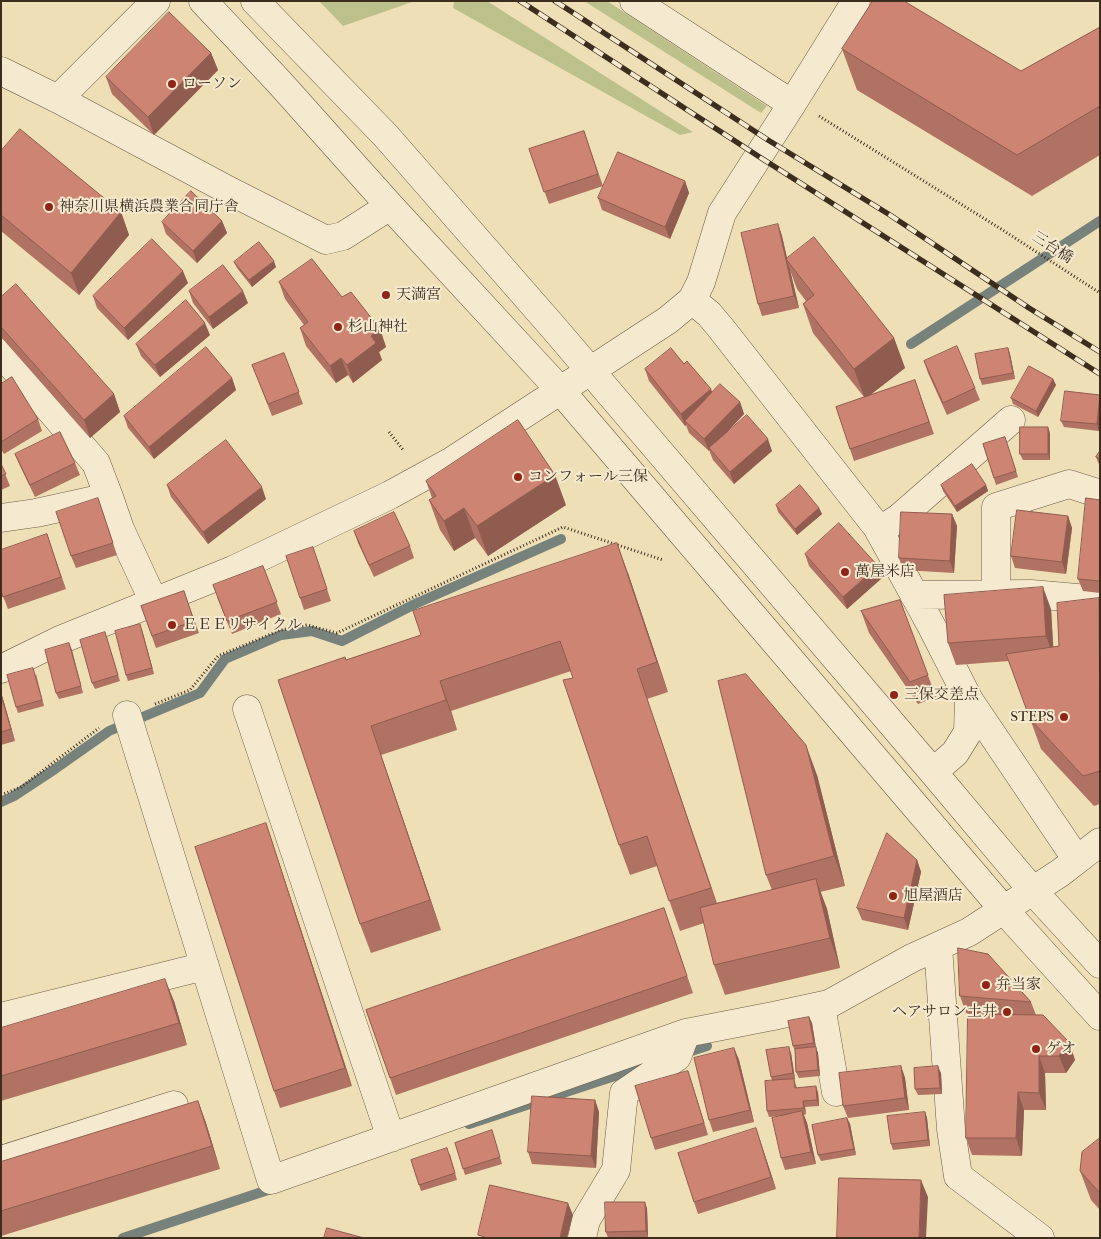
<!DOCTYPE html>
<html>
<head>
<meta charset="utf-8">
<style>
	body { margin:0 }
	#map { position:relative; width:1101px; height:1239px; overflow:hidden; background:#efdfb6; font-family:"IM FELL French Canon",serif }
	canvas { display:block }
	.frame { position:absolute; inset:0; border:2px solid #3d2d1f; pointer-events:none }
</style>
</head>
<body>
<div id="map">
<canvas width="1101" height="1239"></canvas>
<div class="frame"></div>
</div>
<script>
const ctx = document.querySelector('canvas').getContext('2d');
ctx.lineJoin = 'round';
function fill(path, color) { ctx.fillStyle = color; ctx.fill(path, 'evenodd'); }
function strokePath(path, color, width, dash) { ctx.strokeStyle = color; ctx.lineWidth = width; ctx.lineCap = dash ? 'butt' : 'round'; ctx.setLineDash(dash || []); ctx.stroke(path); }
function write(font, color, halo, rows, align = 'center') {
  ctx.font = font + ' "IM FELL French Canon","Noto Serif JP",serif'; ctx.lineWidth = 4; ctx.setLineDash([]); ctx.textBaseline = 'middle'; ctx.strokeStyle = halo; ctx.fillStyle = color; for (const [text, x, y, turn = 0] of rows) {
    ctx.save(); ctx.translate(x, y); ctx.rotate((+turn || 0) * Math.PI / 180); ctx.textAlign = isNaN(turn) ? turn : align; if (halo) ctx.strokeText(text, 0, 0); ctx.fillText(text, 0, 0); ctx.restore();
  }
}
fill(new Path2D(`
	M319,1H415L343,26Z
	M454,1H487L693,132L680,135L453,8Z
	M584,1H607L767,106L761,113Z`), '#bcc18c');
strokePath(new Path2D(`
	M911,344L1100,221
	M1,802L14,796L55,769L109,731L200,693L225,659L281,635L312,631L342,641L415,604L561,539
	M682,1054L707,1046
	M469,1124L645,1066
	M123,1238L277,1187`), '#78827c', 10);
const minor = new Path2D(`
	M203,1L280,83L390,206L560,390L1004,910L1100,1016
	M255,1L386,136L553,327L933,772L1033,891L1100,964
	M634,1L792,104
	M1,71L58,99L226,189L326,240L343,236L390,206
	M58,99L156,1
	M692,300L709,314L720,327L877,527L931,625L969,700L968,732L955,753L933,772
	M1,353L96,463L109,497L36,513L1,518
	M109,497L120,529L154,602
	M879,531L899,518L1011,420
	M996,594V507L1069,484L1100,494
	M914,595L1031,594L1100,600
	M1,669L60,640L233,570L390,495L452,461L668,320L692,300L701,282L722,213L792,104L856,1
	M969,700L1077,860
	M247,709L391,1138
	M127,715L271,1180L686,1033L773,1016L829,1004L912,958L969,932L1060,873L1100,842
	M938,947L951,1129L958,1176L1040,1238
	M821,1006L836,1092
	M1,1017L205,966
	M1,1160L174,1105
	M582,1238L586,1220L616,1170L624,1093L677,1057L686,1033`);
strokePath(minor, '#6a5a45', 29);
strokePath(new Path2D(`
	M819,116L1001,229L1100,293
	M389,432L404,451
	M155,704L190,690L218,656L281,630L307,625L337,633L563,527L663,560
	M1,795L21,787L99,728`), '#3d2d1f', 3, [1, 2.5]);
strokePath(minor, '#f5ead0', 28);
const rail = new Path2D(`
	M520,1L758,156L1100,374
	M555,1L768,140L890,215L1029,308L1100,352`);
strokePath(rail, '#3d2d1f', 5.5);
strokePath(rail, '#f5ead0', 4, [11]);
fill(new Path2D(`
	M1100,27V155L1032,196L857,90L842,49L1021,71Z
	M211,53L218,70L154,135L112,94L106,77Z
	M584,131L603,186L549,204L529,149Z
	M1,151L121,212L129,235L79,295L1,231Z
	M685,181L689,193L670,239L602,210L598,198Z
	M222,221L227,233L197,263L166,234L162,222Z
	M778,224L782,236L787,259L894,338L905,368L870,395L915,380L934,434L854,461L836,407L864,397L813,333L803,304L806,301L797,289L790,270L799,308L762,316L758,304Z
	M234,262L276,267L252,287L237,268Z
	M279,282L342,297L380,329L386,347L379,352L382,360L353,383L348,375L336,383L306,346L300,328L304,325L285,299Z
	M188,283L128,340L97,308L93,296Z
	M189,291L248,303L213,329L193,303Z
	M1,297L114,394L120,412L90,438L1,337Z
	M210,335L160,377L141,356L136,344Z
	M1008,348L1010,354L1015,379L982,385L980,379Z
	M284,353L303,404L272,416L252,365Z
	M924,361L975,388L980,400L947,415L928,373Z
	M684,364L711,389L712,393L740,402L744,414L727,432L772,451L734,484L713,460L709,450V451L689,433L686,425L685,426L649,381L645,369Z
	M232,378L236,390L154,459L128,428L124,416Z
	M1053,379L1056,385L1038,417L1013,404L1011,398Z
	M1,380L2,383L38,419L42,431L4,454L1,449Z
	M1100,395V423L1099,431L1064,427L1061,421Z
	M1050,433V460H1023L1020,454Z
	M1005,437L1018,477L996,485L983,444Z
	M1100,451V467L1096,457Z
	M15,454L75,463L80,475L35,497L20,466Z
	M1,464L10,486L1,490Z
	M426,481L566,505L488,556L475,538L454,551L440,530L429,500L432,498Z
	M167,485L266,499L208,544L171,497Z
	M941,485H986L988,491L957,512L943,491Z
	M1100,500V593L1083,591L1078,579Z
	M776,505L819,508L822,514L797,535L778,512Z
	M102,510L117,555L76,568L71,556Z
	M952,514L957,526L954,573L903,570L899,558Z
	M1068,516L1072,528L1066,574L1015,568L1011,556Z
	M354,531L410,546L414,558L374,577L358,543Z
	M47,534L66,589L8,609L1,591Z
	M805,554L878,566L882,578L847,609L809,566Z
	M317,559L331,601L304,610L300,598Z
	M263,566L281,614L232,634L217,597Z
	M628,573L668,692L647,699L717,903L772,890L766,875L817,775L845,886L820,892L827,909L840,968L725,995L714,965L704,923L680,931L657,866L630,875L619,845L571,671L451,711L457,730L381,755L441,930L371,953L360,924L346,660Z
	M184,591L199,633L156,648L141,606Z
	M1100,599V804L1094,806L1041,749L1009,661L956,665L948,643L1051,609L1053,647L1059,646Z
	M900,600L936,697L918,704L869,633L861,611Z
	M142,630L154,674L128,681L126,675Z
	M105,632L120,681L95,689L92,683Z
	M69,643L83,693L59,699L56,693Z
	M36,674L44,706L18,713L16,707Z
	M1,692L15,741L1,745Z
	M266,823L352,1086L280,1108L274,1091Z
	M917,860L921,872L908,930L862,920L857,908Z
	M664,908L693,993L396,1095L366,1010Z
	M960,996L1031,1002L1036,1015L1069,1042L1075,1060L1066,1073H1045L1046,1110H1024L1022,1156L972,1155L966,1138L983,1015L966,1013Z
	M174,1001L187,1045L1,1101V1028Z
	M809,1017L812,1023L816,1048L818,1053L820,1076L799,1078L796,1072L795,1051L793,1046Z
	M734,1048L739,1060L754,1122L713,1132L709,1120Z
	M791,1053L795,1079H794L797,1088L818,1092L819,1106L805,1107L806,1114L804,1115L807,1123L816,1164L785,1170L781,1158V1116L769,1117L767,1111L772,1081L771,1077Z
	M901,1066L905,1078L909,1110L848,1118L843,1106Z
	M688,1071L708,1135L655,1150L651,1138Z
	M941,1073L942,1094L918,1095L915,1089Z
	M595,1100L599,1112L596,1168L532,1164L528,1152Z
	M198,1101L206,1123L220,1169L1,1236V1162Z
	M925,1112L927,1118L930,1146L893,1150L891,1144Z
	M847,1118L850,1124L856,1155L821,1161L818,1155Z
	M492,1130L502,1164L465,1175L455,1143Z
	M1100,1138V1210L1091,1200L1080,1171Z
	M760,1140L776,1189L698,1214L694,1202Z
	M450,1154L457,1180L421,1191L411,1160Z
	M647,1208L648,1237L608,1238L606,1232Z`), '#b07262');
fill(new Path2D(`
	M211,53L218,70L154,135L148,117Z
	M685,181L689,193L670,239L665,227Z
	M121,212L129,235L79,295L71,273Z
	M222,221L227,233L197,263L193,251Z
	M778,224L782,236L788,262L786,259L790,270L799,308L794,296Z
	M274,261L276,267L252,287L249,280Z
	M183,271L188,283L128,340L124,328Z
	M243,291L248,303L213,329L209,317Z
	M205,323L210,335L160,377L155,365Z
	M380,329L386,347L379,352L382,360L353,383L347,365L371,336Z
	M894,338L905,368L865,399L854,369Z
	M1008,348L1010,354L1015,379L1013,373Z
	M341,358L348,375L336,383L330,366Z
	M232,378L236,390L154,459L149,447Z
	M1053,379L1056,385L1038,417L1036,411Z
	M711,389L715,401L685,421L686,425L685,426L681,414Z
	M114,394L120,412L90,438L84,420Z
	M1100,396V423L1099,431L1097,424Z
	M740,402L744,414L710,450L709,448V451L704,439Z
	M1048,427L1050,433V460L1048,454Z
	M768,439L772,451L734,484L730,472Z
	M555,475L566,505L488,556L477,526Z
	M986,485L988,491L957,512L955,506Z
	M262,487L266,499L208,544L203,532Z
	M464,508L475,538L454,551L444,521Z
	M819,508L822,514L797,535L795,529Z
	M952,514L957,526L954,573L950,561Z
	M1068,516L1072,528L1066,574L1062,562Z
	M617,543L628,573L668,692L657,662Z
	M878,566L882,578L847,609L843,597Z
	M1043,587L1051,609L1054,658L1046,636Z
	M140,624L142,630L154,674L152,668Z
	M69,643L72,650L83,693L81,686Z
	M637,669L647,699L721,918L711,888Z
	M440,681L451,711L457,730L446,700Z
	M1,692L15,741L11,729L1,695Z
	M371,726L381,755L441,930L430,900Z
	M806,745L817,775L845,886L834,856Z
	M266,823L272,841L352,1086L345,1068Z
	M917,860L921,872L908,930L904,918Z
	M816,879L827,909L840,968L830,938Z
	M165,979L174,1001L187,1045L179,1023Z
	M809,1017L812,1023L816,1048L818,1053L820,1076L818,1070L816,1048L814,1043Z
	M1069,1042L1075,1060L1066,1073L1059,1056Z
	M789,1047L791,1053L795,1079L793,1073Z
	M734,1048L739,1060L754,1122L750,1110Z
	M1039,1056L1045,1073L1046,1110L1039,1093Z
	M901,1066L905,1078L909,1110L905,1098Z
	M938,1066L941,1073L942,1094L940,1088Z
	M688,1071L692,1083L708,1135L704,1123Z
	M816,1086L818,1092L819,1106L817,1100Z
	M1018,1092L1024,1110L1022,1156L1016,1138Z
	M595,1100L599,1112L596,1168L591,1156Z
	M198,1101L206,1123L220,1169L212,1146Z
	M803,1101L805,1107L806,1114L804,1108Z
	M802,1111L807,1123L816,1164L811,1152Z
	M925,1112L927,1118L930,1146L928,1140Z
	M847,1118L850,1124L856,1155L854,1149Z
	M756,1128L760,1140L776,1189L771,1177Z
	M921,1180L928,1197L926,1238H919Z
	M645,1202L647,1208L648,1237L646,1231Z
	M568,1203L573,1215L567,1238H560Z`), '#905c50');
const building = new Path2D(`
	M873,1H904L1021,71L1100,27V106L1017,155L842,49Z
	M169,12L211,53L148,117L106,77Z
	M20,129L121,212L71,273L1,215V151Z
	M584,131L598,174L544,192L529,149Z
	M618,152L685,181L665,227L598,198Z
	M191,191L222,221L193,251L162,222Z
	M778,224L794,296L758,304L741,233Z
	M814,237L894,338L854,369L803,304L814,295L786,259Z
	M152,239L183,271L124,328L93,296Z
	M259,242L274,261L249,280L234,262Z
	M312,259L342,297L351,292L380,329L371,336L376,343L347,365L341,358L330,366L300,328L308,322L279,282Z
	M223,265L243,291L209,317L189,291Z
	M16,284L114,394L84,420L1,327V297Z
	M186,300L205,323L155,365L136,344Z
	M957,346L975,388L943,403L924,361Z
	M206,347L232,378L149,447L124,416Z
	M671,348L684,364L687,361L711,389L681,414L645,369Z
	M1008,348L1013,373L980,379L975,354Z
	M284,353L299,392L268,404L252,365Z
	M1029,366L1053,379L1036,411L1011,398Z
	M12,377L38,419L1,442V384Z
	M915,380L929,422L850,449L836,407Z
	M720,384L740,402L704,439L685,421Z
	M1065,391L1100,395L1097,424L1061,421Z
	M747,415L768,439L730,472L709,448Z
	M518,420L555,475L477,526L464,508L444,521L429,500L436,496L426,481Z
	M1020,427H1048V454H1020Z
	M60,432L75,463L30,485L15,454Z
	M1005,437L1016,471L994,478L983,444Z
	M226,440L262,487L203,532L167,485Z
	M1100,451V459L1096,457Z
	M1,464L6,474L1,476Z
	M972,464L986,485L955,506L941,485Z
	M800,485L819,508L795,529L776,505Z
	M98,498L113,543L71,556L56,512Z
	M1086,498L1100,500V581L1078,579Z
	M1017,510L1068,516L1062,562L1011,556Z
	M394,512L410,546L369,565L354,531Z
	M901,512L952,514L950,561L899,558Z
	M839,523L878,566L843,597L805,554Z
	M47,534L61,577L3,597L1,591V550Z
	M617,543L657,662L637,669L711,888L669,901L647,836L619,845L563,680L573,678L560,641L440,681L446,700L371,726L430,900L360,924L278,680L345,657L346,660L421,635L413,611Z
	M313,547L327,589L300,598L286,556Z
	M263,566L277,602L227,621L213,585Z
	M1043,587L1046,636L948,643L944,595Z
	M184,591L194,621L152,636L141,606Z
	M1099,598L1100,771L1083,776L1030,719L1006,654L1059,646L1057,603Z
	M900,600L928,675L910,682L861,611Z
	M140,624L152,668L126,675L115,631Z
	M105,632L118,675L92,683L80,640Z
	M69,643L81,686L56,693L45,650Z
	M33,668L42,700L16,707L7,675Z
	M746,674L806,745L834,856L766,875L718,681Z
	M1,695L11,729L1,732Z
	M266,823L345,1068L274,1091L195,847Z
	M887,833L917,860L904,918L857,908Z
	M816,879L830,938L714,965L700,908Z
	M664,908L687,976L390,1078L366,1010Z
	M958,948L988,954L1031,1002L960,996Z
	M165,979L179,1023L1,1076V1028Z
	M968,1014L1043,1015L1069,1042L1059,1056H1039V1093L1018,1092L1016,1138H966Z
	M809,1017L814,1043L793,1046L788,1021Z
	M789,1047L793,1073L771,1077L766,1050Z
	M816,1047L818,1070L796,1072L795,1049Z
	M734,1048L750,1110L709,1120L694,1058Z
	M901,1066L905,1098L843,1106L839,1073Z
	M938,1066L940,1088L915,1089L914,1068Z
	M688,1071L704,1123L651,1138L635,1086Z
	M794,1079L795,1088L816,1086L817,1100L803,1101L804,1108L767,1111L765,1081Z
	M532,1096L595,1100L591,1156L528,1152Z
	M198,1101L212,1146L1,1211V1162Z
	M802,1111L811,1152L781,1158L772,1118Z
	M925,1112L928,1140L891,1144L887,1116Z
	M847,1118L854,1149L818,1155L812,1125Z
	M756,1128L771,1177L694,1202L678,1153Z
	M492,1130L500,1157L463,1169L455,1143Z
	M1100,1138V1193L1080,1171L1082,1152Z
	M447,1148L455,1173L419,1185L411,1160Z
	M839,1178L921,1180L919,1238H837Z
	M490,1185L568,1203L560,1238H488L478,1235Z
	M605,1202H645L646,1231L606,1232Z
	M327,1228L364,1238H324Z`);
fill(building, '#cd8472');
strokePath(building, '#905c50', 1);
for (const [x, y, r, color] of [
	[172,84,5,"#8f2418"],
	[49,207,5,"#8f2418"],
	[386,295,5,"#8f2418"],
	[338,327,5,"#8f2418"],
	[518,477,5,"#8f2418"],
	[845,572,5,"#8f2418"],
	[172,625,5,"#8f2418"],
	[894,695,5,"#8f2418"],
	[1064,717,5,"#8f2418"],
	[893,896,5,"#8f2418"],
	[986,985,5,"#8f2418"],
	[1007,1012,5,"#8f2418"],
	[1036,1049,5,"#8f2418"]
]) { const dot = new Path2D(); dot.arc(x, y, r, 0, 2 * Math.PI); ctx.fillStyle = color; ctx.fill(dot); strokePath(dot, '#f5ead0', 2); }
write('15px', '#3d2d1f', '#f5ead0', [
	["ローソン",182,84],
	["神奈川県横浜農業合同庁舎",59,207],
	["天満宮",396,295],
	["杉山神社",348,327],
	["コンフォール三保",528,477],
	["萬屋米店",855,572],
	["ＥＥＥリサイクル",182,625],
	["三保交差点",904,695],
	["STEPS",1054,717,"right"],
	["旭屋酒店",903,896],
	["弁当家",996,985],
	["ヘアサロン土井",997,1012,"right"],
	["ゲオ",1046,1049]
], 'left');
write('15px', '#3d2d1f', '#f5ead0', [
	["三台橋",1052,248,33]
]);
</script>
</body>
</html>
